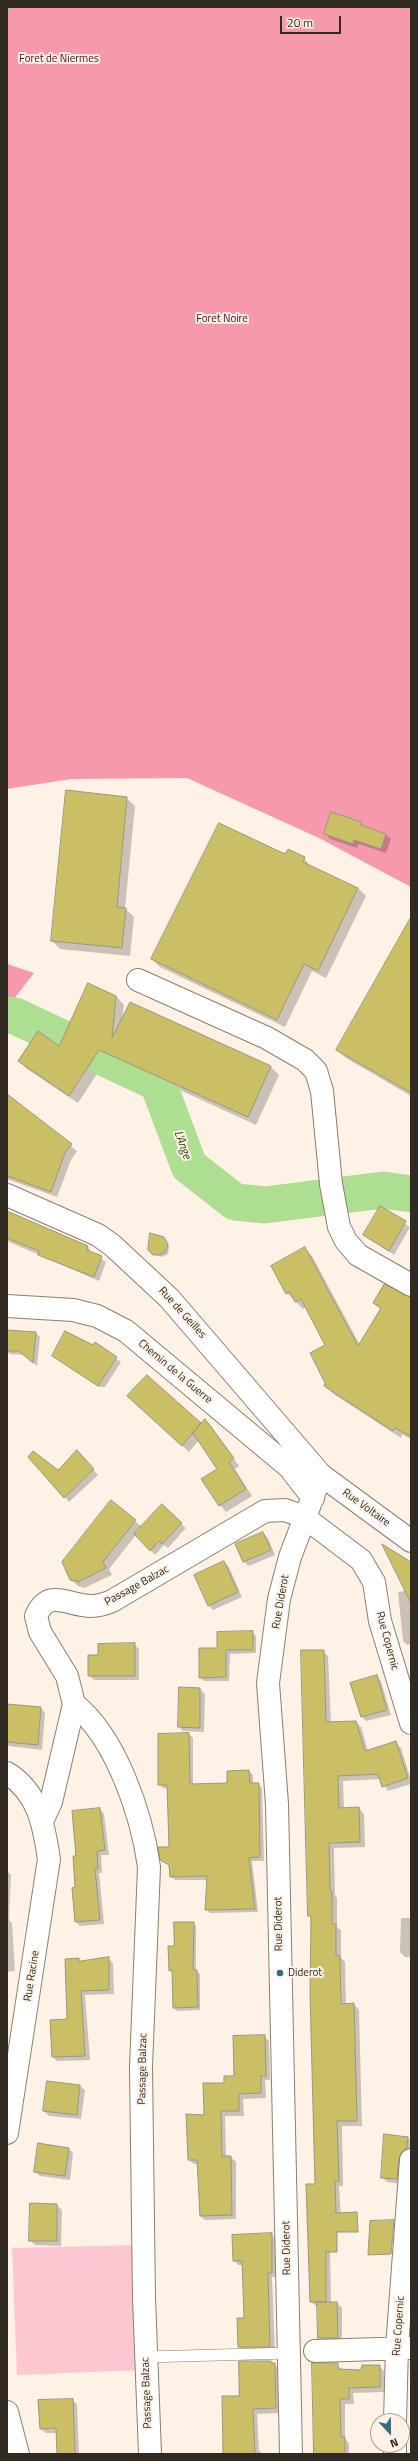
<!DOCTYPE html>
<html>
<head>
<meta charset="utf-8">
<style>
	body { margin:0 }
	#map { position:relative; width:418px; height:2461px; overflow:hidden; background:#fdf2e5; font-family:"Titillium Web",sans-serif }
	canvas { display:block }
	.frame { position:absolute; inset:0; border:8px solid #312a23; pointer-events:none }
	.north { position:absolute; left:370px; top:2413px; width:40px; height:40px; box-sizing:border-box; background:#fdf2e5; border:1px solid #aba297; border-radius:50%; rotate:158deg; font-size:11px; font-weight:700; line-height:16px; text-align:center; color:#312a23 }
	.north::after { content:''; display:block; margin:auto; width:14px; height:18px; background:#356d87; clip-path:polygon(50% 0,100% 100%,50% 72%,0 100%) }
	.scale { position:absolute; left:280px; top:16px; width:61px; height:18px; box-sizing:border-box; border:2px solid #312a23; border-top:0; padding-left:5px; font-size:12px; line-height:14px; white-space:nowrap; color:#312a23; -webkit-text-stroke:3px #fdf2e5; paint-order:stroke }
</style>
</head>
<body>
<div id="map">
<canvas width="418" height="2461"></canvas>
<div class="frame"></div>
<div class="north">N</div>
<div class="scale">20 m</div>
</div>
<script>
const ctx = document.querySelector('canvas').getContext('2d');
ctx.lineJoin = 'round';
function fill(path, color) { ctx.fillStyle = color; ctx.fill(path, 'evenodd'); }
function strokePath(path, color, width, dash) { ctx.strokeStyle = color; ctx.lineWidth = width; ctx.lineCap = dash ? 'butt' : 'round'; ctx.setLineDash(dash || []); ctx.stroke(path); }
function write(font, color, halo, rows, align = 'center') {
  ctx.font = font + ' "Titillium Web",sans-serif'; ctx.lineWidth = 4; ctx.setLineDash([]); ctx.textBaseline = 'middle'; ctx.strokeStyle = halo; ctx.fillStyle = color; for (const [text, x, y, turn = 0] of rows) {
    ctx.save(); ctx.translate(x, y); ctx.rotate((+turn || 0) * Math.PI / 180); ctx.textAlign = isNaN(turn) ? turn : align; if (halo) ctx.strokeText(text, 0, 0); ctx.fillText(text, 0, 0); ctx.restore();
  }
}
fill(new Path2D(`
	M140,2245L144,2370L17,2375L12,2248Z`), '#fcc7d1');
fill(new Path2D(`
	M7,7H411V887L319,838L187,778L71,779L7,789Z
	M7,964L34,973L7,1008Z`), '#f699ad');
fill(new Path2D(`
	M126,798L135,806L125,908L134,917L130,956L60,949L52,941Z
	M360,823L365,828L386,835L391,839L386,853L359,844L357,848L330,839L326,834Z
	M285,856L304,858L311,867L358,888L366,896L326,978L312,971L285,1027L160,967L152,959Z
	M411,919V1096L346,1058L337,1050Z
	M116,996L124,1005L122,1019L130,1003L271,1067L279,1075L256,1125L108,1057L78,1103L27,1069L19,1061L60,1047Z
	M7,1095L77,1151L71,1160L57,1197L7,1179Z
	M380,1208L410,1227L394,1255L364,1235Z
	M7,1212L88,1247L92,1253L106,1262L99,1281L7,1241Z
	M151,1235L166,1241L169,1246L168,1254L162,1257L154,1254L148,1246Z
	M305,1249L312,1256L360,1345L381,1310L374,1303L411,1297V1439L402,1434L401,1438L332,1393L325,1385L326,1345L306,1307L303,1309L287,1293Z
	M7,1332L36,1333L40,1337L37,1366L24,1355L10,1354L7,1351Z
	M95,1344L121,1362L105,1387H99L54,1356L93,1346Z
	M147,1376L201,1425L205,1421L212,1427L239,1466L235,1469L252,1496L226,1512L220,1505L219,1470L199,1440L189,1452L135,1402Z
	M81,1456L98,1475L69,1502L65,1497L58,1471Z
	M112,1502L142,1527L162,1506L186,1528L168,1548L164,1545L155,1555L136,1535L109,1569L112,1575L84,1588L78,1586L71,1579Z
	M263,1533L268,1538L275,1555L249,1566L244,1562L237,1544Z
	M224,1562L229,1567L242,1597L213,1610L209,1606Z
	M411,1590V1644L407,1645L403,1641L398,1592Z
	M252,1632L256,1636V1653L230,1654L229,1681H204L200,1677L218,1648Z
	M134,1644L139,1649V1680H94L89,1675L99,1656Z
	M323,1651L328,1656L331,1723L356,1722L361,1727L368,1751L395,1742L401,1748L411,1780V1784L388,1791L380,1779L343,1781L344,1809L359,1808L364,1814L365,1847L334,1848L335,1895L337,1898V1927L341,1930V1958L345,1962L346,2005L354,2004L359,2010L362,2126H342L343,2186H339L341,2218L313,2216L316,2185L312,1918L309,1915Z
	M376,1676L381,1681L391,1715L366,1721L362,1717Z
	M180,1688L200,1689L205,1694L204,1732L183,1731L179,1727Z
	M41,1708L45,1713L42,1750L9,1746L7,1744V1710Z
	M189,1734L193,1738V1785L228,1784V1772L249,1771L253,1775V1784H258L262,1788L264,1861H252L258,1912L210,1913L206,1909L208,1880H175L171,1876L170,1866L161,1859L170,1848L168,1788H163L159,1784Z
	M100,1809L104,1814L109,1855H101L102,1873H99L104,1924L80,1926L76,1922L73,1889L76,1888L78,1857Z
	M7,1871L11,1875L9,1920L12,1923L15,1971L7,1972Z
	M401,1918H411V1957H405L400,1952Z
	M193,1923L196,1926V1971L200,1974V2010L177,2011L174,2008L172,1973L170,1970L175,1947Z
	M108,1958L113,1963L114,1994L85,1995L90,2060L57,2061L53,2057L68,2020L78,1959L81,1962Z
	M264,2036L269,2041L270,2080H265L266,2098L243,2099L244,2116H225L226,2157H231L236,2162V2219L205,2220L200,2216L198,2164H194L189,2160L205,2116L225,2084L235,2077Z
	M80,2086L85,2090L81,2119L49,2116L44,2111Z
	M408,2138L411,2141V2153L401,2184L387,2182L382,2177Z
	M69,2149L73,2153L70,2180L40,2176L35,2172Z
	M57,2205L62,2210L61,2246L35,2245L30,2240Z
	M271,2234L276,2239V2277H272L275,2351L244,2352L239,2347L245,2319L243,2265H238L234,2260Z
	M309,2241L330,2248L331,2303H337L342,2308V2342L324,2343L319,2338L318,2307L311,2302Z
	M270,2362L280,2369L281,2413L257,2414L259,2450L262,2454H224L240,2396Z
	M337,2364L342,2370L362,2371L379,2366L384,2371L385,2392L353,2393L354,2404H345V2439L349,2443V2454H316Z
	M72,2400L77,2404L79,2453L89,2454H58L57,2433H46L41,2429Z`), '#0003');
strokePath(new Path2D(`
	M7,1015L15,1016L158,1083L189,1166L235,1202L265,1205L383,1190L411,1194`), '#aede92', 37);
const building = new Path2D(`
	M66,790L127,797L117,907L126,908L122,948L51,941Z
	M331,812L361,822V825L386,834L381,849L354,840L353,844L324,834Z
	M219,823L285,854L288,849L305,857L303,862L358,888L318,971L304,964L277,1020L151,959Z
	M411,917V1093L336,1050Z
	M88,983L116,996L112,1038L130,1002L271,1066L248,1117L99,1050L69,1096L18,1061L38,1031L59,1046Z
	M7,1094L72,1144L65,1153L51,1192L7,1176Z
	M380,1206L406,1221L389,1251L363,1235Z
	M7,1211L88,1246L87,1250L102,1256L94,1277L38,1255L39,1251L7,1238Z
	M150,1233L164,1237L168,1244L166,1251L160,1255H153L148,1250Z
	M305,1247L358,1346L381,1308L373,1303L384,1284L411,1297V1437L395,1428L393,1431L324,1386L325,1383L310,1353L325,1345L301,1299L295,1302L290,1292L286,1294L271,1266Z
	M7,1330L36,1332L33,1363L19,1351H7Z
	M65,1331L93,1345L95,1342L117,1357L98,1386L52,1356Z
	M147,1375L201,1423L182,1446L127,1396Z
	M205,1419L234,1458L229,1462L246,1489L219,1506L201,1479L217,1469L193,1433Z
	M77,1450L94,1469L64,1498L28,1457L33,1451L58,1470Z
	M111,1500L136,1520L103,1562L106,1568L78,1582L70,1580L62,1562Z
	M162,1504L182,1523L162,1544L159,1541L150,1551L134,1534Z
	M263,1532L271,1550L243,1562L235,1544Z
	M382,1544L411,1562V1603Z
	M224,1561L238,1592L208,1606L194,1575Z
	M253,1631V1650H226V1677L199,1678V1648H217V1632Z
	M135,1643V1676H88V1655H98V1644Z
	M301,1650H324L326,1722L356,1721L365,1751L396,1741L408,1778L382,1787L378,1774L338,1776L339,1808L359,1807L360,1842L329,1843L330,1891H332V1924H336V1955L340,1956L341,2004L354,2003L357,2121H337L339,2181H335L336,2213L357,2212L358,2232H337V2252H326V2302H310L306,2184H315L310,1993L311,1916H308Z
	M377,1675L387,1710L361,1717L350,1683Z
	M179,1687L200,1688V1728L178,1727Z
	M7,1704L41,1707L38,1745L7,1742Z
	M189,1733L190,1784L227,1783V1771L249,1770L250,1783H259L260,1857L249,1858L255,1909L205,1910L207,1876L170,1877L169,1865L160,1860L158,1847H169L167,1785H158V1734Z
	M100,1808L105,1850L97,1851L98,1869H95L100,1920L75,1922L72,1888L75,1887L73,1856H76L72,1811Z
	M174,1922H194L193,1970H197L198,2007L173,2008L172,1970L169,1971L168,1946H174Z
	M109,1957V1990L81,1991L85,2056L52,2057L50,2020L67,2019L65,1959L79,1958V1961Z
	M265,2035L266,2076H261V2093L239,2094V2111H221L222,2156H231L232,2215L200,2216L197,2160H188L186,2114L204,2115L203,2083H224V2076H234L233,2036Z
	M47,2081L80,2085L77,2115L43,2111Z
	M384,2134L408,2137L407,2148L401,2153L399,2159L397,2179L381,2178Z
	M38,2143L69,2148L65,2176L34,2172Z
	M30,2203L57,2204V2241H29Z
	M394,2220L391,2254L368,2255L370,2221Z
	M272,2233V2273H268L270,2347H238L237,2318H244L242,2261H233L232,2235Z
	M317,2302H337L338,2338H318Z
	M239,2361H271V2363H275L276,2408L253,2409L255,2454H223L222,2396H239Z
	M312,2363H338V2369L361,2370L362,2365H380V2387L349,2388V2399H340L341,2437H345V2454H314Z
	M73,2399L75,2454H57L56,2428L40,2429L38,2400Z`);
fill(building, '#cabf65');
strokePath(building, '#999780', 1);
const lane = new Path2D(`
	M146,2357L289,2353`);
const street = new Path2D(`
	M138,980L267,1038L305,1060L316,1071L322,1091L331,1184L339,1227L346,1241L358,1255L411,1285
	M7,1306L73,1310L97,1316L126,1331L289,1467L313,1498
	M74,1704C116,1737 142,1815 149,1867L141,2067L144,2298L150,2454
	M7,1773C39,1793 44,1826 49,1859L7,2133
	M43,1819L51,1802L74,1704L67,1676L40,1632L36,1616C49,1587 68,1606 91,1606C99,1606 105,1604 112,1601L265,1511L285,1510L304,1517L361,1560L374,1582L380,1621L411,1723
	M315,2351L411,2348
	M7,2412L18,2454
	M395,2421L397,2348L411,2160
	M395,2445V2454
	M291,2454L277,1804L268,1683L279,1599L290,1557L321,1475`);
const secondary = new Path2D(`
	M7,1195L98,1235L112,1245L169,1298L321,1475L411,1541`);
strokePath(lane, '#8f7e6c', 12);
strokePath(street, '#8f7e6c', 24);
strokePath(secondary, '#8f7e6c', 24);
strokePath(lane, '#fff', 11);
strokePath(street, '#fff', 22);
strokePath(secondary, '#fff', 22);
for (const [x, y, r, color] of [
	[280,1973,4,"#356d87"]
]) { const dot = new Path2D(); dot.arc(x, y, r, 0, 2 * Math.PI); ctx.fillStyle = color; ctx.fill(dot); strokePath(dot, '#fdf2e5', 1.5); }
write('11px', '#590726', '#fdf2e5', [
	["Foret de Niermes",59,59],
	["Foret Noire",222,319]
]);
write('11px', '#312a23', '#fdf2e5', [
	["Rue de Geilles",182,1313,48],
	["Chemin de la Guerre",175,1372,40],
	["Rue Voltaire",366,1508,36],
	["Passage Balzac",137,1586,-29],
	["Rue Diderot",281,1602,-80],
	["Rue Copernic",387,1641,75],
	["Rue Diderot",279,1924,-91],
	["Rue Racine",32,1976,-81],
	["Passage Balzac",143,2069,-89],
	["Rue Diderot",287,2248,-91],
	["Rue Copernic",399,2326,-86],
	["Passage Balzac",147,2393,-92]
]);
write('11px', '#312a23', '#fdf2e5', [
	["Diderot",288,1973]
], 'left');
write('italic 12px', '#264410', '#fdf2e5', [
	["L'Ange",182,1145,70]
]);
</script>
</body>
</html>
